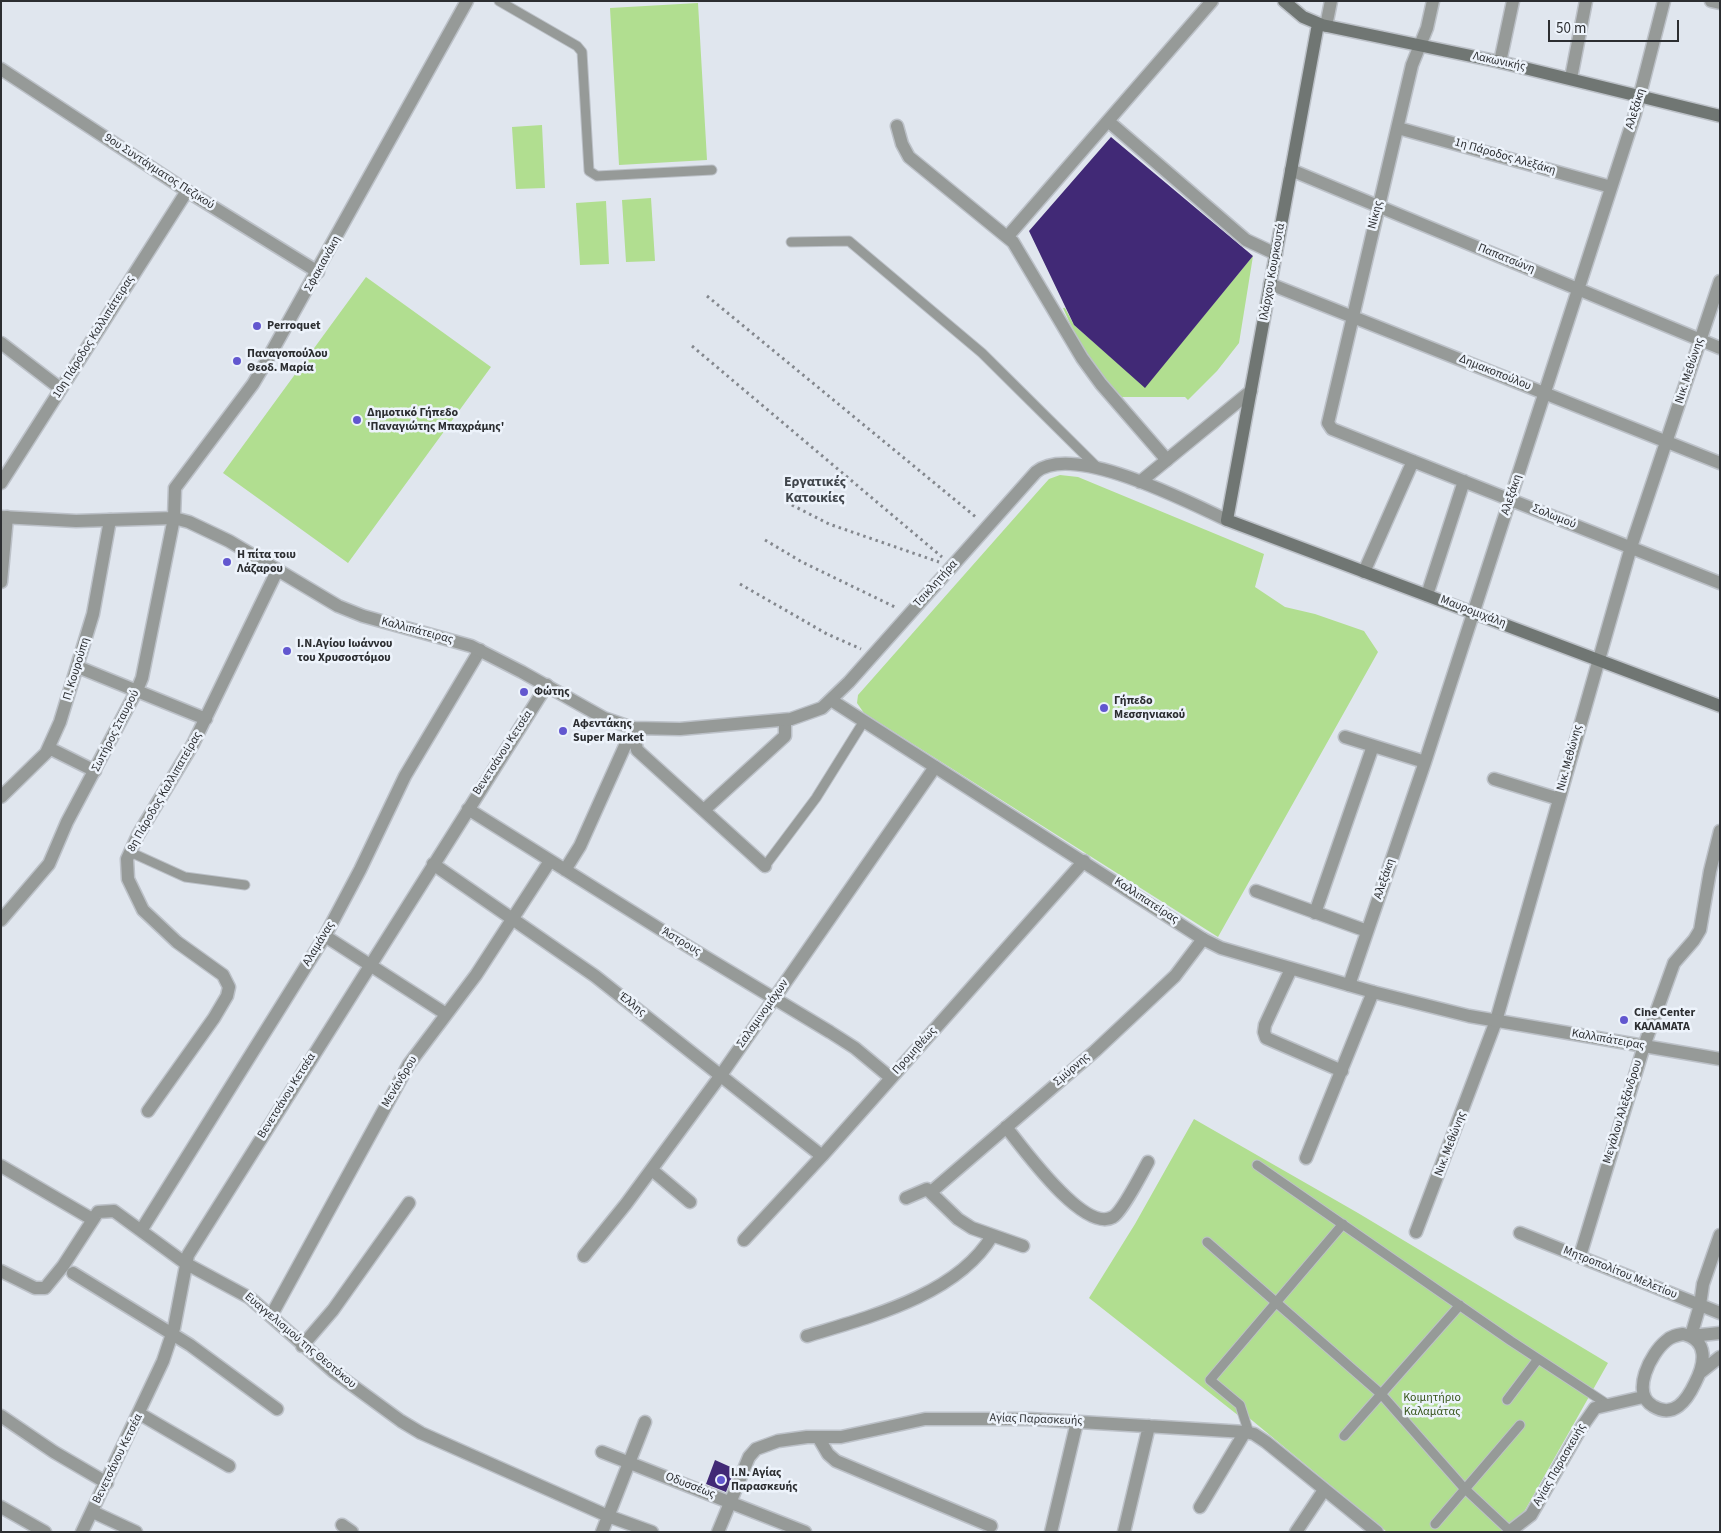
<!DOCTYPE html>
<html>
<head>
<meta charset="utf-8">
<style>
	body { margin:0 }
	#map { position:relative; width:1721px; height:1533px; overflow:hidden; background:#e0e6ee; font-family:"Source Sans 3",sans-serif }
	canvas { display:block }
	.frame { position:absolute; inset:0; border:2px solid #2c2e31; pointer-events:none }
	.scale { position:absolute; left:1548px; top:20px; width:131px; height:22px; box-sizing:border-box; border:2px solid #2c2e31; border-top:0; padding-left:6px; font-size:15px; line-height:18px; white-space:nowrap; color:#2c2e31; -webkit-text-stroke:4px #edf3fb; paint-order:stroke }
</style>
</head>
<body>
<div id="map">
<canvas width="1721" height="1533"></canvas>
<div class="frame"></div>
<div class="scale">50 m</div>
</div>
<script>
const ctx = document.querySelector('canvas').getContext('2d');
ctx.lineJoin = 'round';
function fill(path, color) { ctx.fillStyle = color; ctx.fill(path, 'evenodd'); }
function strokePath(path, color, width, dash) { ctx.strokeStyle = color; ctx.lineWidth = width; ctx.lineCap = dash ? 'butt' : 'round'; ctx.setLineDash(dash || []); ctx.stroke(path); }
function write(font, color, halo, rows, align = 'center') {
  ctx.font = font + ' "Source Sans 3",sans-serif'; ctx.lineWidth = 5; ctx.setLineDash([]); ctx.textBaseline = 'middle'; ctx.strokeStyle = halo; ctx.fillStyle = color; for (const [text, x, y, turn = 0] of rows) {
    ctx.save(); ctx.translate(x, y); ctx.rotate((+turn || 0) * Math.PI / 180); ctx.textAlign = isNaN(turn) ? turn : align; if (halo) ctx.strokeText(text, 0, 0); ctx.fillText(text, 0, 0); ctx.restore();
  }
}
fill(new Path2D(`
	M698,3L707,160L619,165L610,8Z
	M542,125L545,188L516,189L512,127Z
	M651,198L655,261L626,262L622,200Z
	M606,201L609,264L580,265L576,203Z
	M1253,256L1239,343L1217,371L1188,400L1185,397H1122C1097,373 1077,341 1063,308H1065L1074,325L1145,387Z
	M366,277L491,367L348,563L223,473Z
	M1060,475L1078,477L1264,554L1255,587L1285,607L1315,614L1364,631L1378,652L1218,937L864,713L857,703L858,695L1040,489L1049,479Z
	M1194,1119L1358,1213L1608,1363L1524,1512L1500,1532H1387L1248,1417L1239,1416L1089,1298L1135,1224Z`), '#b1de90');
fill(new Path2D(`
	M1111,137L1253,256L1145,388L1074,325L1029,231Z
	M715,1460L735,1469L726,1492L706,1484Z`), '#412976');
const service = new Path2D(`
	M499,1L577,46L582,52L589,171L597,176L712,170
	M791,242L849,241L982,353L1099,469
	M130,852L185,877L245,885
	M765,866L816,798L864,721
	M1257,1165L1511,1341L1607,1404
	M1207,1242L1381,1394L1464,1488L1510,1531
	M1507,1400L1538,1359
	M1249,1433L1240,1405L1210,1380L1343,1224
	M1344,1436L1460,1305
	M1435,1524L1520,1425`);
const minor = new Path2D(`
	M1433,1L1427,28L1412,65L1328,423L1332,429L1720,583
	M1711,1L1720,3
	M1326,26L1331,1
	M1500,62L1513,1
	M1,69L187,191L318,272
	M1571,78L1586,1
	M1108,121L1246,240L1276,254
	M897,126L902,144L909,157L1013,242L1082,358L1101,384L1167,460
	M1398,128L1611,187
	M1291,170L1720,348
	M1008,236L1212,1
	M1270,284L1720,463
	M1,343L61,389
	M1,483L187,191
	M1364,572L1413,461
	M1,582L7,517
	M1427,595L1464,481
	M78,667L206,719
	M633,728L637,750L765,866
	M1345,737L1425,762
	M49,748L95,771
	M1494,779L1559,799
	M1,797L46,753L60,722L93,614L110,520
	M468,809L679,941L830,1032L855,1048L891,1078
	M704,810L785,736V720
	M433,864L595,976L822,1156
	M565,870L580,846L633,728
	M1256,891L1367,931
	M1315,913L1373,746
	M1,920L49,864L67,822L137,690L142,678L174,518
	M325,936L446,1014
	M1291,969L1265,1025L1264,1032L1266,1038L1342,1071
	M1349,985L1425,762L1635,114L1664,1
	M148,1111L214,1018L227,996L229,987L223,975L177,942L143,910L128,879L127,859L138,835L193,744L277,571
	M1006,1127C1022,1147 1084,1234 1113,1217C1122,1212 1142,1173 1148,1162
	M1306,1158L1373,992
	M1,1166L92,1219
	M652,1170L690,1202
	M931,1192L1095,1051L1175,976L1203,939
	M906,1198L927,1189L958,1219L972,1228L1023,1246
	M142,1229L325,936L360,870L405,776L480,650
	M1416,1232L1496,1021L1631,547L1720,281
	M1520,1233L1720,1313
	M1720,1235L1703,1284L1700,1305L1691,1336L1720,1333
	M744,1240L822,1156L1084,861
	M584,1256L626,1204L721,1075L935,767
	M1580,1256L1644,1046L1674,963L1694,940L1700,930L1710,871L1720,831
	M1,1271L35,1288H45L63,1266L98,1212L114,1211L185,1263L250,1298L334,1372L401,1421L421,1433L608,1516L652,1532
	M73,1273L190,1345L277,1409
	M271,1316L409,1064L476,975L550,861
	M1683,1334C1709,1340 1705,1364 1695,1383C1687,1400 1674,1419 1653,1406C1630,1393 1651,1353 1666,1341C1671,1336 1677,1335 1683,1334Z
	M807,1336C869,1317 957,1295 992,1236
	M302,1346L333,1310L409,1203
	M1701,1372L1720,1357
	M140,1414L229,1466
	M1,1416L54,1452L107,1483
	M818,1437L828,1454L836,1461L991,1526
	M602,1452L805,1532
	M1,1507L45,1532
	M1200,1507L1245,1432
	M93,1512L136,1532
	M342,1525L352,1532
	M82,1532L163,1361L174,1328L188,1255L547,685
	M602,1532L645,1422
	M718,1532L749,1457L756,1449L778,1441L807,1437H841L925,1419H1030L1245,1432L1254,1434L1266,1442L1377,1532
	M1051,1532L1077,1422
	M1124,1532L1149,1426
	M1296,1532L1324,1490
	M1509,1532L1531,1515L1581,1428L1595,1408L1643,1397`);
const tertiary = new Path2D(`
	M1140,482L1251,391
	M1,517L76,521L174,518L189,522L229,541L338,606L363,616L471,646L522,672L604,718L633,728L680,729L791,719L822,708L849,682L1036,472C1073,442 1188,502 1227,520
	M174,518L175,488L253,384L266,362L467,1
	M831,700L1203,939L1221,948L1373,992L1469,1016L1720,1059`);
const secondary = new Path2D(`
	M1284,1L1303,17L1322,25L1500,62L1720,116
	M1318,24L1227,520L1720,706`);
strokePath(service, '#bcc1c8', 11);
strokePath(minor, '#bcc1c8', 15);
strokePath(tertiary, '#bcc1c8', 15);
strokePath(secondary, '#bcc1c8', 15);
strokePath(new Path2D(`
	M707,296L977,518
	M692,346L942,557
	M786,502L829,524L939,562
	M765,540L802,562L897,608
	M740,584L827,634L861,649`), '#84888e', 3, [2.5, 4]);
strokePath(service, '#969a98', 9);
strokePath(minor, '#969a98', 12);
strokePath(tertiary, '#969a98', 12);
strokePath(secondary, '#707673', 12);
for (const [x, y, r, color] of [
	[257,326,5,"#6257cf"],
	[237,361,5,"#6257cf"],
	[357,420,5,"#6257cf"],
	[227,562,5,"#6257cf"],
	[287,651,5,"#6257cf"],
	[524,692,5,"#6257cf"],
	[1104,708,5,"#6257cf"],
	[563,731,5,"#6257cf"],
	[1624,1020,5,"#6257cf"],
	[721,1480,5,"#6257cf"]
]) { const dot = new Path2D(); dot.arc(x, y, r, 0, 2 * Math.PI); ctx.fillStyle = color; ctx.fill(dot); strokePath(dot, '#edf3fb', 2); }
write('12px', '#2c2e31', '#edf3fb', [
	["Λακωνικής",1499,62,12],
	["Αλεξάκη",1636,109,-73],
	["1η Πάροδος Αλεξάκη",1505,157,16],
	["9ου Συντάγματος Πεζικού",159,172,33],
	["Νίκης",1376,215,-76],
	["Παπατσώνη",1506,259,22],
	["Σφακιανάκη",323,264,-61],
	["Ιλάρχου Κουρκουτά",1273,272,-80],
	["10η Πάροδος Καλλιπάτειρας",94,337,-58],
	["Νικ. Μεθώνης",1690,371,-72],
	["Δημακοπούλου",1495,373,22],
	["Αλεξάκη",1512,495,-72],
	["Σολωμού",1554,517,22],
	["Τσικλητήρα",936,584,-48],
	["Μαυρομιχάλη",1473,612,21],
	["Καλλιπάτειρας",417,631,15],
	["Π. Κουρούπη",77,669,-73],
	["Σωτήρος Σταυρού",116,731,-63],
	["Βενετσάνου Κετσέα",503,753,-57],
	["Νικ. Μεθώνης",1570,758,-75],
	["8η Πάροδος Καλλιπατείρας",165,792,-60],
	["Αλεξάκη",1385,879,-71],
	["Καλλιπατείρας",1146,901,33],
	["Άστρους",681,942,31],
	["Αλαμάνας",319,944,-59],
	["Έλλης",632,1005,38],
	["Σαλαμινομάχων",763,1014,-55],
	["Καλλιπάτειρας",1608,1040,10],
	["Προμηθέως",915,1051,-48],
	["Σμύρνης",1072,1070,-41],
	["Μενάνδρου",400,1082,-59],
	["Βενετσάνου Κετσέα",287,1096,-58],
	["Μεγάλου Αλεξάνδρου",1623,1112,-73],
	["Νικ. Μεθώνης",1451,1144,-69],
	["Μητροπολίτου Μελετίου",1620,1273,22],
	["Ευαγγελισμού της Θεοτόκου",300,1341,40],
	["Αγίας Παρασκευής",1036,1420,2],
	["Βενετσάνου Κετσέα",118,1459,-64],
	["Αγίας Παρασκευής",1560,1465,-60],
	["Οδυσσέως",690,1486,21]
]);
write('bold 12px', '#2c2e31', '#edf3fb', [
	["Perroquet",267,326],
	["Παναγοπούλου",247,354],
	["Θεοδ. Μαρία",247,368],
	["Δημοτικό Γήπεδο",367,413],
	["'Παναγιώτης Μπαχράμης'",367,427],
	["Η πίτα τοιυ",237,555],
	["Λάζαρου",237,569],
	["Ι.Ν.Αγίου Ιωάννου",297,644],
	["του Χρυσοστόμου",297,658],
	["Φώτης",534,692],
	["Γήπεδο",1114,701],
	["Μεσσηνιακού",1114,715],
	["Αφεντάκης",573,724],
	["Super Market",573,738],
	["Cine Center",1634,1013],
	["ΚΑΛΑΜΑΤΑ",1634,1027],
	["Ι.Ν. Αγίας",731,1473],
	["Παρασκευής",731,1487]
], 'left');
write('12px', '#355318', '#edf3fb', [
	["Κοιμητήριο",1432,1398],
	["Καλαμάτας",1432,1412]
]);
write('bold 14px', '#40454b', '#edf3fb', [
	["Εργατικές",815,483],
	["Κατοικίες",815,499]
]);
</script>
</body>
</html>
